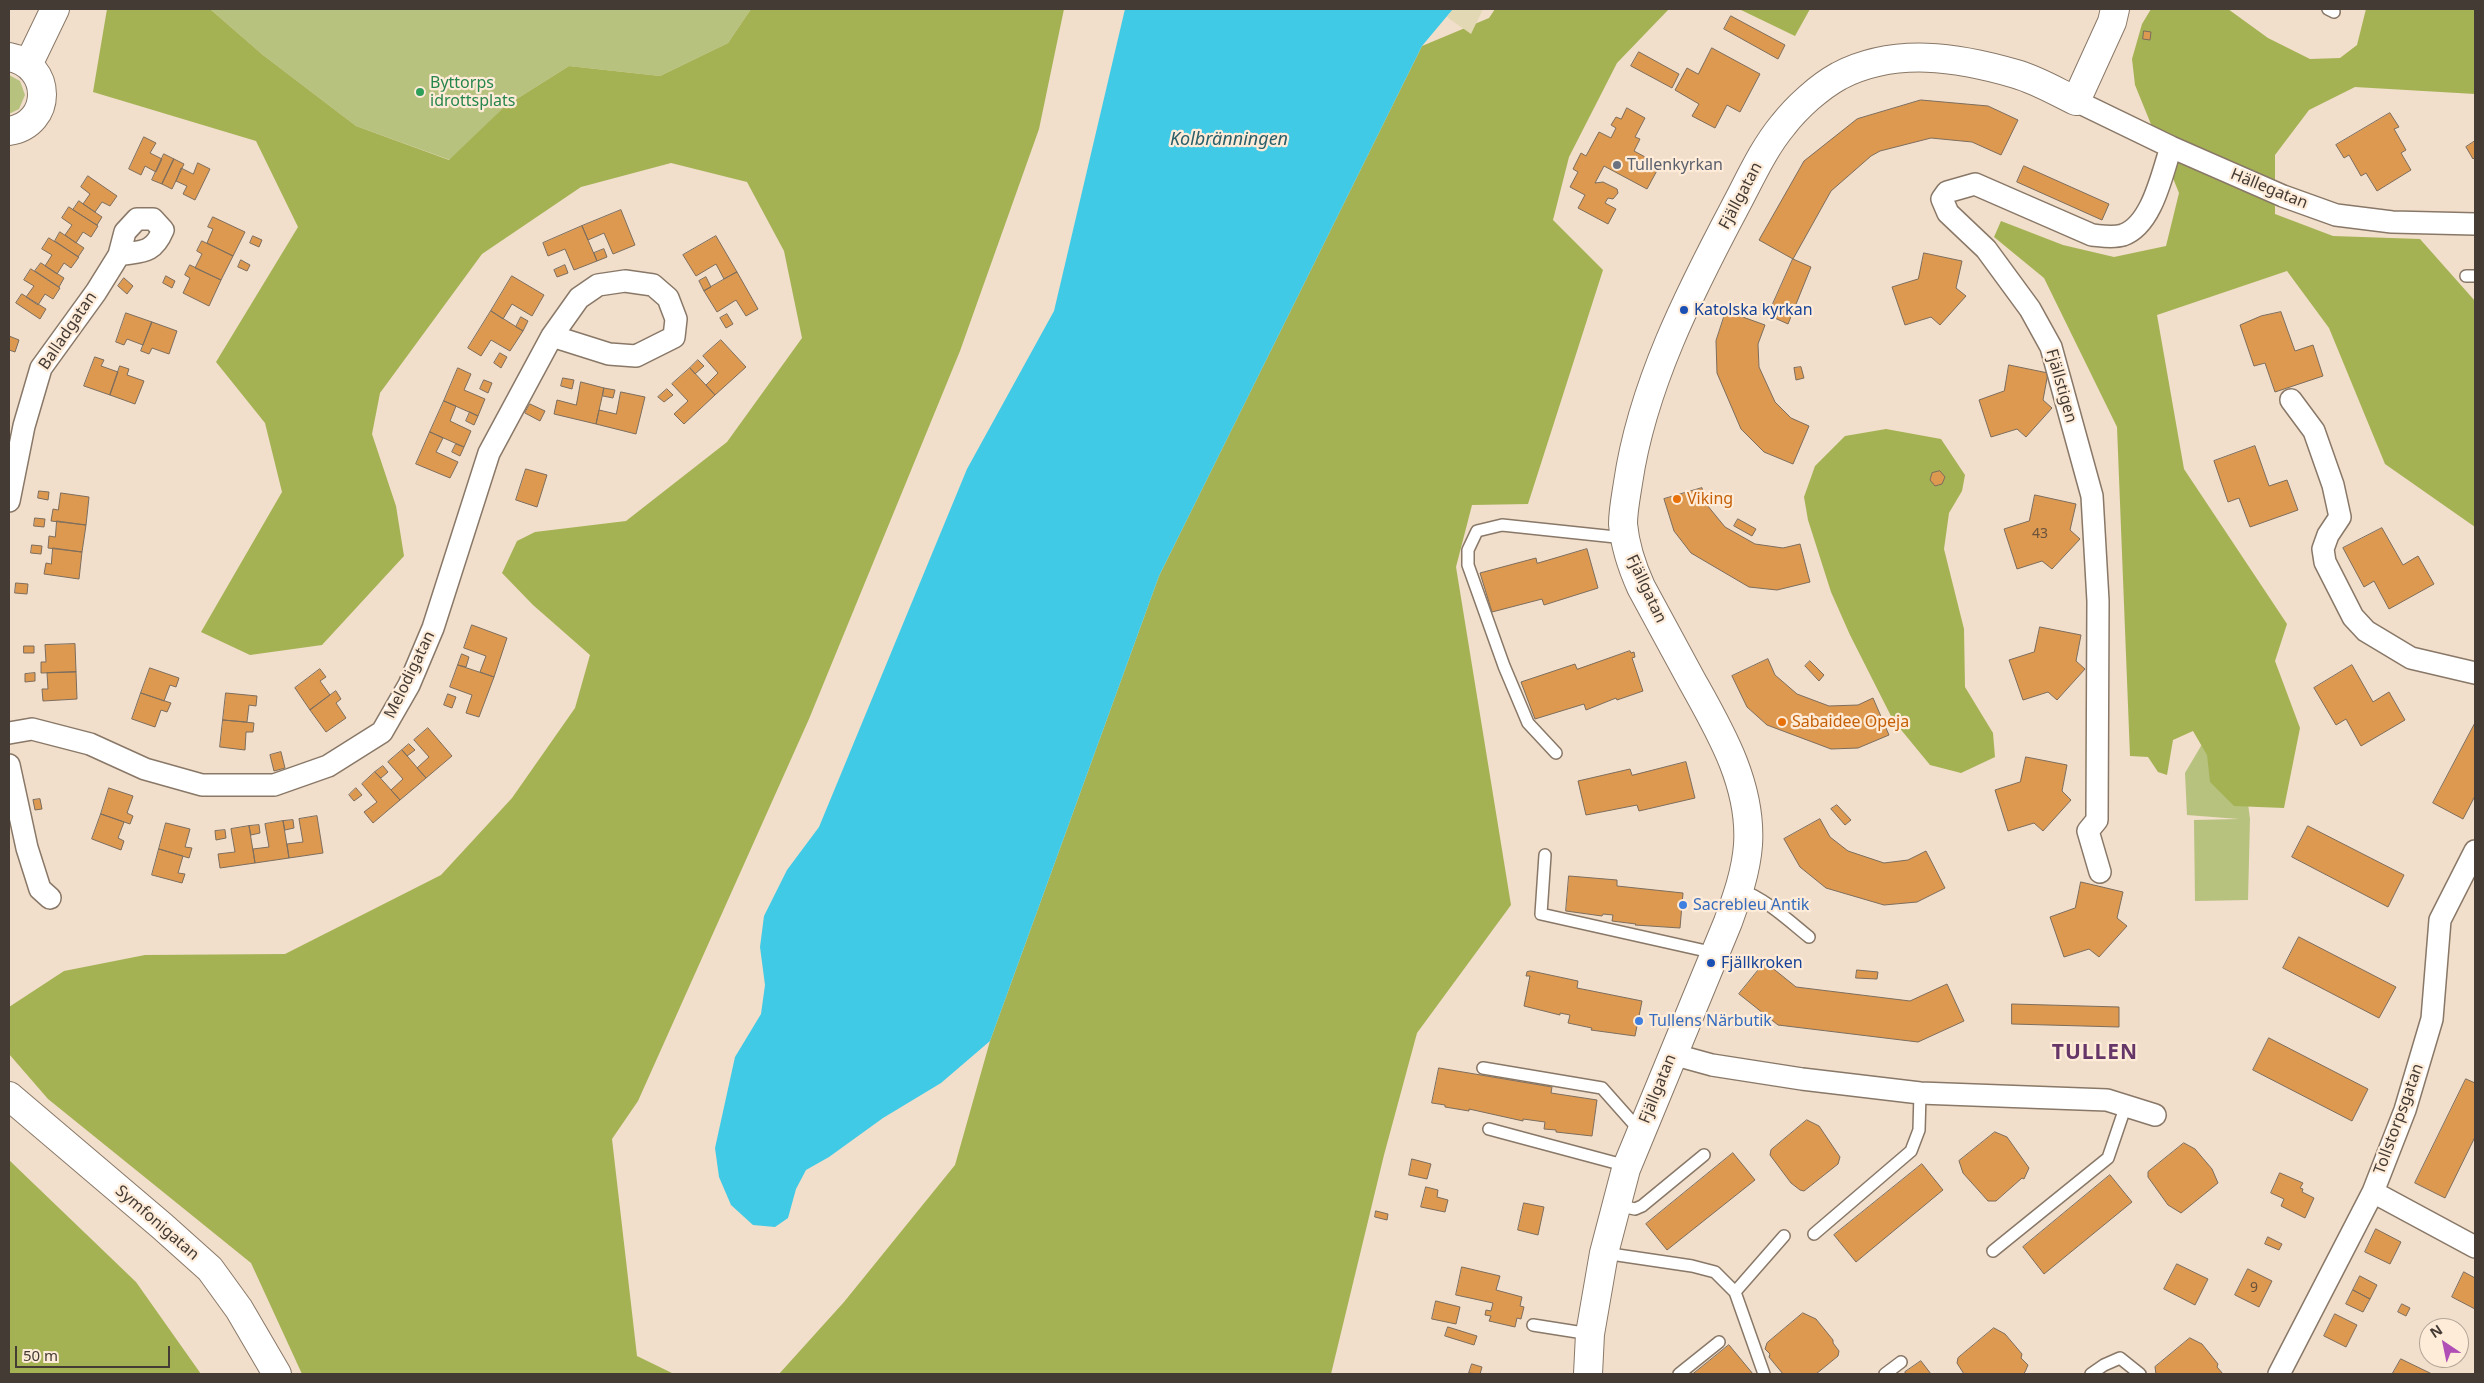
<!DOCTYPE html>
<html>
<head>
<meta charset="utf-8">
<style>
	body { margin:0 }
	#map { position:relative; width:2484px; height:1383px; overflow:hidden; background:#f1decb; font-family:"Noto Sans",sans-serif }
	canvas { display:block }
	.frame { position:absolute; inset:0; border:10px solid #433b34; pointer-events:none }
	.north { position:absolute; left:2419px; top:1318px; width:50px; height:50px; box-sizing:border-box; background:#feebd8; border:1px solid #b3a596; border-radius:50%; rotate:326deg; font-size:14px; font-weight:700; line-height:20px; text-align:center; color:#433b34 }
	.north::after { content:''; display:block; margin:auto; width:18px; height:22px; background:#b14eb5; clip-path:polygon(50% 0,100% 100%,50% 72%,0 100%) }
	.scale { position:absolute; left:15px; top:1346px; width:155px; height:22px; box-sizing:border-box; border:2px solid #433b34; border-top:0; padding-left:6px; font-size:15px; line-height:18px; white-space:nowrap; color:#433b34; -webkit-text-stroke:4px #feebd8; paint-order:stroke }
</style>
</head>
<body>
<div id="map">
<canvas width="2484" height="1383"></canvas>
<div class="frame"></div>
<div class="north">N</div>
<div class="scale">50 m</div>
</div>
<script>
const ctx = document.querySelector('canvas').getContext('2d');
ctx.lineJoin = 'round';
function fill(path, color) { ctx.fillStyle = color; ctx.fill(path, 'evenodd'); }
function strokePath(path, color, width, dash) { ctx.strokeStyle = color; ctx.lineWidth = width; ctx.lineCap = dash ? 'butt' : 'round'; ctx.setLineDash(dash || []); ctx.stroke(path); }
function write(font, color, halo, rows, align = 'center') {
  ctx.font = font + ' "Noto Sans",sans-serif'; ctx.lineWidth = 4.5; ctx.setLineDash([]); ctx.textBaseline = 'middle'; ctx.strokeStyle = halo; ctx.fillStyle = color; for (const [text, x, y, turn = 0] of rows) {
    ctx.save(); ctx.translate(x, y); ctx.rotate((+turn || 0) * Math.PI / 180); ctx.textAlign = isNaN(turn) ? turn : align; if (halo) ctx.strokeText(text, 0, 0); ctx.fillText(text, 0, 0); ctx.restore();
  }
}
fill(new Path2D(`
	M210,9H751L728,43L660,76L569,66L504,107L450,160L356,126L263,55Z
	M9,75L20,81L25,95L19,109L9,114Z
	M2214,724L2243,765L2250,819L2248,900L2195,901L2194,820L2239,819L2187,815L2185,773Z`), '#b7c27f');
fill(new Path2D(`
	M107,9H210L263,55L356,126L449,160L504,107L569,66L660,76L728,43L751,9H1064L1039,129L960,351L809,719L638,1101L612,1139L637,1356L674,1374H302L251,1263L48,1099L9,1054V1007L64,971L145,955L285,954L441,875L512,798L575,708L590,655L533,605L502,573L517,541L535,532L626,521L727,442L802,338L784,251L747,182L671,163L581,187L482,254L380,393L372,434L396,506L404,556L322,645L250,655L201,632L282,492L265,423L216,362L298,227L256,141L93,92Z
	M1495,9H1669L1617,63L1569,157L1553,220L1603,270L1528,504L1472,505L1456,567L1511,905L1417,1033L1384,1155L1331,1374H779L844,1302L955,1165L990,1041L1159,576L1422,46L1489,18Z
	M1739,9H1810L1795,36Z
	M2151,9H2228L2268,38L2310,59L2340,58L2357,45L2366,9H2475V94L2355,87L2309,110L2275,155V214L2333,236L2420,239L2475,301V527L2385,464L2329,328L2287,271L2157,315L2184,469L2287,624L2275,661L2300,728L2284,808L2234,806L2210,782L2207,755L2193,731L2173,740L2167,775L2158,772L2148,757L2130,756L2117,427L2044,278L1994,237L2001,221L2063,245L2114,257L2166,246L2179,193L2135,85L2132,59L2142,24Z
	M1886,429L1941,439L1965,475L1962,491L1949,513L1944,549L1964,629L1965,687L1993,733L1995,757L1961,773L1930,765L1893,720L1850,635L1831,592L1808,520L1804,497L1815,466L1845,436Z
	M9,1160L136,1282L201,1374H9Z`), '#a4b254');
fill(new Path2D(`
	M1453,9H1483L1471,34L1447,17Z`), '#e2d8b3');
fill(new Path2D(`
	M1125,9H1453L1422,46L1159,576L990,1041L941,1083L883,1118L829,1157L806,1170L796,1189L788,1218L775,1227L753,1225L731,1205L719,1177L715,1148L735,1057L761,1014L765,985L760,947L764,916L787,870L819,827L967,469L1054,311Z`), '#40cae5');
const building = new Path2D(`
	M1731,16L1785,45L1778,59L1724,29Z
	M2144,31L2151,32L2150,40L2143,39Z
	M1712,48L1760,74L1740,112L1727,105L1715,128L1692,116L1699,104L1675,90L1687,68L1698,74Z
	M1639,52L1679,74L1672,88L1631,66Z
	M1921,100L1988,106L2018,120L2001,155L1972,142L1931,138L1880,151L1871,156L1831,191L1793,259L1759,240L1804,161L1857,119Z
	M1627,108L1645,118L1635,137L1640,139L1634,151L1660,165L1647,189L1604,166L1595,183L1603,182L1617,189L1618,193L1613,199L1608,198L1605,203L1616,209L1608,224L1578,208L1585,195L1570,187L1578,172L1573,169L1581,153L1586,156L1599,132L1611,138L1616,128L1611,125L1616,117L1621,119Z
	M2390,113L2399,127L2394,129L2406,150L2401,153L2411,170L2377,191L2366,173L2361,176L2349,155L2344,158L2336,145Z
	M144,137L156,143L150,153L162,159L156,172L145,166L141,175L129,169Z
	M2475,141V157L2473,159L2466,147Z
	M164,154L174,159L162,184L152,180Z
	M174,159L184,164L172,189L162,184Z
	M198,163L210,169L195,200L183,194L187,186L176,181L181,168L193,174Z
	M2024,166L2109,204L2102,220L2017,182Z
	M88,176L117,196L110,206L102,202L95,212L83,204L90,194L81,187Z
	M79,201L102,217L97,225L73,210Z
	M69,207L98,226L91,237L83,232L76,243L65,235L72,225L62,218Z
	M621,210L635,245L613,254L604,233L588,240L582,226Z
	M213,217L245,232L233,256L207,243L213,229L208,227Z
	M582,226L597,261L574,270L565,249L548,256L543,243Z
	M60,232L84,248L78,257L55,241Z
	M253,236L262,240L259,247L250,243Z
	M716,236L737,272L724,279L716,264L696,276L683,255Z
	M49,238L79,257L71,268L64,263L57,274L45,266L52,255L42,249Z
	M202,241L233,256L221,280L195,268L202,254L197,251Z
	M604,249L607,257L597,261L594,253Z
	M1924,253L1962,261L1956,288L1966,296L1940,325L1931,317L1905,325L1892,287L1918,279Z
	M1793,259L1811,267L1788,324L1768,315Z
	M241,260L250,265L247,271L238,267Z
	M41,263L64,278L59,287L35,271Z
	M190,265L221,280L209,306L183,293L190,278L185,275Z
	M565,265L568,273L557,277L554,270Z
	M31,269L60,288L53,299L45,294L38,305L26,297L34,286L24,280Z
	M737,272L758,309L746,316L736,300L717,312L704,291Z
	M166,276L175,281L172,288L163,283Z
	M512,276L544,295L532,316L512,304L503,319L491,311Z
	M706,277L711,287L704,291L699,281Z
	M124,278L133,286L127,294L118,286Z
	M22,294L46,309L40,319L16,303Z
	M491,311L523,331L510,351L491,340L481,356L468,348Z
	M1726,311L1765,325L1758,344L1759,367L1775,402L1791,418L1809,426L1793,464L1764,452L1741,429L1717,373L1716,341Z
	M2281,312L2295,351L2313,345L2323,376L2275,392L2265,363L2254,366L2240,325L2261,316Z
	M126,313L152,322L143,345L127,339L124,345L116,342Z
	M727,314L733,324L726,328L720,318Z
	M521,317L528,321L523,331L516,327Z
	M152,322L177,331L169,354L152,348L149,354L141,351Z
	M9,336L19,340L15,352L9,350Z
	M721,340L746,367L715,395L706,385L718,373L703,356Z
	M500,353L507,357L501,368L494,363Z
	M95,357L104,360L101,366L118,372L110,395L84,386Z
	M698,360L704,366L695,374L690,368Z
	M2009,365L2048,373L2043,400L2052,408L2026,437L2017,429L1991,437L1979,400L2004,391Z
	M120,366L129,369L127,375L144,381L135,404L110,395Z
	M1801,367L1804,378L1796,380L1794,368Z
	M458,368L471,374L464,390L485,399L478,416L444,401Z
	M690,368L715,395L684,424L674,414L688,401L672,384Z
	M563,378L574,380L572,389L561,386Z
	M484,380L492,383L488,393L480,389Z
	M581,382L604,388L596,424L554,414L557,400L576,405Z
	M604,388L615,390L613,398L603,396Z
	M667,389L673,395L664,402L658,397Z
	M621,392L645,397L636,434L596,424L599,410L616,414Z
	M444,401L456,406L450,421L471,431L464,447L430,432Z
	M530,404L545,411L540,421L525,413Z
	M470,412L478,416L474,425L466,421Z
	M430,432L443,438L436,452L458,462L450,478L416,464Z
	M456,444L464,447L460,456L452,452Z
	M2255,446L2269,486L2287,480L2298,510L2250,527L2239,498L2228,502L2214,461Z
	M526,469L547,475L537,507L516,500Z
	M1940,471L1945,477L1942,484L1935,486L1930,480L1932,473Z
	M1702,488L1707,505L1725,527L1755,544L1783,548L1800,544L1810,582L1777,590L1749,587L1691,553L1674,531L1664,499Z
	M39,491L49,492L48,500L38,498Z
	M61,493L89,497L86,525L51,521L53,509L58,510Z
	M2035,495L2076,504L2070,530L2080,539L2052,569L2042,561L2017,569L2004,529L2029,521Z
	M35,518L45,519L44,527L34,526Z
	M1738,519L1756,529L1752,536L1734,526Z
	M57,521L86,525L82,552L48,548L49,536L55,537Z
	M2382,528L2403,565L2418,556L2434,584L2389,609L2374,581L2364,587L2343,548Z
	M32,545L42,546L41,554L31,553Z
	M53,548L82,552L79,579L44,574L46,563L51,564Z
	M1587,549L1598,588L1544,605L1542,599L1492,612L1480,573L1536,558L1537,563Z
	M16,583L28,584L27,594L15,593Z
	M472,625L507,638L494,677L480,672L486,656L464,648Z
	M2040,627L2081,635L2076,661L2085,669L2057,700L2048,692L2023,700L2009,660L2034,652Z
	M75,644L76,672L41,673V662H46L45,645Z
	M24,646H34V653H24Z
	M1630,651L1631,653L1634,652L1635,657L1632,658L1643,691L1617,700L1616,698L1586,710L1584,704L1535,719L1521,682L1575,664L1577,669Z
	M462,654L469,657L466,667L458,665Z
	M1768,659L1775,675L1797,694L1829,706L1858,705L1873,698L1889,735L1858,748L1831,749L1767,725L1747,707L1732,676Z
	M1810,661L1824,675L1819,681L1805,666Z
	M458,665L494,677L479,717L466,713L472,695L450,687Z
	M2352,665L2373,702L2389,692L2405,720L2361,746L2346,719L2336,725L2314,688Z
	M150,668L179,678L176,687L170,685L164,701L141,693Z
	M320,669L326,677L320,681L330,695L310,710L295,688Z
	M76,672L77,699L43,701L42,689H48L47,673Z
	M35,673V681L25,682V674Z
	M336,691L341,699L336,703L346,718L326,732L310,710Z
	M141,693L171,703L167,712L161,710L155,727L132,719Z
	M226,693L257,696L256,706L249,705L247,722L223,720Z
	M448,694L456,697L452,708L444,705Z
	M223,720L254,723L253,732H246L245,750L220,747Z
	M2475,723V796L2463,819L2433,803Z
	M428,728L452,756L426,778L417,768L429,757L414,740Z
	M409,744L415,750L407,756L402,750Z
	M402,750L426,778L400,800L391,790L403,779L388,762Z
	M281,752L285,768L274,771L270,755Z
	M2026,757L2067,765L2062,791L2071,800L2043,831L2034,823L2008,831L1995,790L2020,782Z
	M1686,762L1695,798L1639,811L1637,805L1586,815L1578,781L1630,769L1632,775Z
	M383,766L388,772L381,778L375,772Z
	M375,772L400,800L373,823L364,812L377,802L362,784Z
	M109,788L133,796L127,813L133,816L130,824L101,814Z
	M356,788L362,795L354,801L349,795Z
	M40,799L42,809L35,810L33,800Z
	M1837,805L1851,820L1845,825L1831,809Z
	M101,814L124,822L118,838L124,841L121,850L92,839Z
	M317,816L323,853L289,858L287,844L303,842L299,819Z
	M1820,819L1830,837L1848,851L1884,863L1908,860L1926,851L1945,888L1917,902L1884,905L1826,888L1800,867L1784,839Z
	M293,820L294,828L285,830L283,821Z
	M283,821L289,858L255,863L253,849L269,847L265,824Z
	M166,823L190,829L185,847L192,848L189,858L159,849Z
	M259,825L260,833L251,835L249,826Z
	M249,826L255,863L220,868L218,854L235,852L231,829Z
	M2308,826L2404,875L2388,907L2292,857Z
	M225,830L226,838L216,840L215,831Z
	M159,849L183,856L178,873L185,874L182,883L152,875Z
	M1569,876L1617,880V886L1683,893L1680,928L1635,925L1636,924L1612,921L1613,915L1603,914L1602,916L1566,911Z
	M2081,882L2123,892L2117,918L2127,926L2099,957L2089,949L2064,957L2050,917L2075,908Z
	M2299,937L2396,987L2379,1018L2283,968Z
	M1765,962L1796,987L1910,1001L1947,984L1964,1021L1918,1042L1778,1025L1739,994Z
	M1857,970L1878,972L1877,979L1856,978Z
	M1531,971L1578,981L1577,988L1642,1001L1635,1036L1591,1030L1592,1028L1568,1023L1570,1015L1560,1013V1015L1524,1006L1530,976H1526L1527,972Z
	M2012,1004L2119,1007V1027L2012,1024Z
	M2269,1038L2368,1089L2352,1121L2253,1070Z
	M1439,1068L1552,1087L1551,1093L1597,1100L1592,1136L1556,1132V1130L1544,1129L1545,1122L1523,1119V1121L1469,1109V1111L1445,1107V1105L1432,1103Z
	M2466,1079L2475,1083V1137L2445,1198L2415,1183Z
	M1807,1120L1819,1126L1840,1157L1838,1164L1804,1191L1800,1190L1791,1183L1770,1155L1771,1150Z
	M1995,1132L2007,1137L2029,1168L2024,1179L2022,1178L1996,1201H1988L1963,1173L1959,1161Z
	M2184,1143L2195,1149L2212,1169L2218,1183L2181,1213L2168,1205L2148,1177V1172Z
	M1733,1153L1755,1180L1667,1250L1646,1224Z
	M1412,1159L1431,1164L1427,1179L1409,1175Z
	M1922,1164L1943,1190L1856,1262L1834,1235Z
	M2280,1173L2303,1183L2300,1188L2303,1189L2302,1192L2314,1198L2305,1218L2281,1206L2284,1199L2271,1193Z
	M2110,1175L2132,1202L2044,1274L2023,1247Z
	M1426,1187L1438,1190L1437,1197L1448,1200L1445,1212L1421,1207Z
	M1524,1203L1544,1207L1538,1235L1518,1230Z
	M1376,1211L1388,1214L1387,1220L1375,1217Z
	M2376,1229L2401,1242L2390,1264L2365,1252Z
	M2268,1237L2282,1244L2279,1250L2265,1244Z
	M2177,1264L2208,1279L2195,1305L2164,1289Z
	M1462,1267L1500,1276L1496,1290L1522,1297L1520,1306L1524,1307L1521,1319L1517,1318L1515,1327L1489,1321L1491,1316L1485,1315L1486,1310L1491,1311L1493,1303L1456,1295Z
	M2248,1269L2272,1281L2259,1307L2235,1295Z
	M2464,1272L2475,1278V1309L2452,1297Z
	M2360,1276L2377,1285L2370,1299L2353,1290Z
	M2353,1290L2370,1299L2363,1312L2346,1304Z
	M1436,1301L1460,1307L1456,1324L1432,1319Z
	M2402,1304L2410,1308L2406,1316L2398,1312Z
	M1803,1313L1816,1319L1833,1340V1343L1839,1351L1838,1356L1816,1374H1783L1769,1357L1770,1354L1765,1349L1767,1343Z
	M2335,1314L2357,1325L2346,1347L2324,1336Z
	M1448,1327L1477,1336L1474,1345L1445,1336Z
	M1994,1328L2005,1334L2022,1354L2021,1358L2028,1365L2025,1372L2023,1374H1964L1957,1363L1958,1358Z
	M2190,1338L2202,1344L2218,1364L2217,1367L2223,1374H2156L2155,1367Z
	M1729,1345L1753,1374H1693Z
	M2401,1359L2432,1374H2396L2393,1373Z
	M1921,1361L1931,1374H1905V1372Z
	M1472,1364L1482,1367L1480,1374L1469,1373Z`);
fill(building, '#dd9950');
strokePath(building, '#7d6d5c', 1);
const service = new Path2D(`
	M2328,9L2334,12
	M2466,276H2475
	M1556,753L1528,723L1504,666L1468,565V550L1477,531L1502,525L1625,538
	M1545,855L1541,914L1715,953
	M1739,889C1766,899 1788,920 1809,937
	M1483,1068L1602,1088L1641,1132
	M1489,1129L1627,1166
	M1616,1205L1635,1209L1642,1206L1704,1155
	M1814,1234L1911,1151L1919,1130L1920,1093
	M1993,1251L2108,1158L2126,1105
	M1604,1253L1692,1266L1715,1272L1735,1292L1764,1374
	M1735,1292L1784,1236
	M1533,1325L1590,1334
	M1679,1374L1719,1342
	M1885,1374L1901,1362
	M2091,1374L2104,1365L2120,1358L2140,1374`);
const minor = new Path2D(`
	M2076,101L2171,147L2283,196L2336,215L2392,222L2475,224
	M2291,400L2314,431L2333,485L2340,517L2328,535L2323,549L2325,562L2353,617L2366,631L2411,658L2475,673
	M9,501L24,426L41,368L96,292L119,255L125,232L137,219H153L163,230C153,254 142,251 119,255
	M9,733L32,729L90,744L145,769L202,785H274L328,766L382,732L409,685L433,628L489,453L552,336L579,298L598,285L625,281L653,285L668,298L676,319L674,337L636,356L609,354L552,336
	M9,765L27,848L40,889L50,898
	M2100,872L2088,831L2097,820L2098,601L2092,496L2051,347L2030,309L1986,249L1948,213L1942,199L1947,192L1975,184L2092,235C2103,236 2113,238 2123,235C2152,225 2162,174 2171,147
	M1672,1054L1712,1065L1802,1079L1920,1093L2107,1100L2155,1115
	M2373,1192L2475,1247
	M2279,1374L2373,1192L2405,1110L2432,1019L2440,920L2475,851`);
const tertiary = new Path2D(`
	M9,57C53,65 53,124 9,131
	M28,65L55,9
	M9,1096L162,1226L210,1269L239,1309L277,1374
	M1588,1374L1590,1334L1604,1253L1626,1169L1728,922C1737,897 1746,872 1748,845C1752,785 1720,731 1692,681C1675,650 1658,618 1641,587C1632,567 1625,546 1623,524C1623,511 1626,496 1628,483C1642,386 1690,292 1735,207C1750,179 1763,149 1783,125C1797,107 1819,87 1839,76C1895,47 1958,57 2016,74C2037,80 2057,92 2076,101L2112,22L2115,9`);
strokePath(service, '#897867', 14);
strokePath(minor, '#897867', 24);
strokePath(tertiary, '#897867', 30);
strokePath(service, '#fff', 11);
strokePath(minor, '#fff', 21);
strokePath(tertiary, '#fff', 28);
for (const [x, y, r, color] of [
	[420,92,5,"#2e9e5b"],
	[1617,165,5,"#6b7280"],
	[1684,310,5,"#1a4fb4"],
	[1677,499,5,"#e8710a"],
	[1782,722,5,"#e8710a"],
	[1683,905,5,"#3f7fe0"],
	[1711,963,5,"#1a4fb4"],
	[1639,1021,5,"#3f7fe0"]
]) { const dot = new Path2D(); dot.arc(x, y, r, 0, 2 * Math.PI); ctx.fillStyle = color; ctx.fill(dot); strokePath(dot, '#feebd8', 2); }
write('14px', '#6a523b', null, [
	["43",2040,534],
	["9",2254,1288]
]);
write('16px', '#27864d', '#feebd8', [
	["Byttorps",430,83],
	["idrottsplats",430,101]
], 'left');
write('16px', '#5b616d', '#feebd8', [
	["Tullenkyrkan",1627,165]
], 'left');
write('16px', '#433b34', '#feebd8', [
	["Hällegatan",2269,189,22],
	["Fjällgatan",1741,196,-62],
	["Balladgatan",68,331,-56],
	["Fjällstigen",2061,386,74],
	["Fjällgatan",1646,589,65],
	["Melodigatan",410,675,-64],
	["Fjällgatan",1658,1089,-68],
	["Tollstorpsgatan",2399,1119,-70],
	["Symfonigatan",157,1223,41]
]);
write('16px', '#164399', '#feebd8', [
	["Katolska kyrkan",1694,310],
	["Fjällkroken",1721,963]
], 'left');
write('16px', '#c56008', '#feebd8', [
	["Viking",1687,499],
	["Sabaidee Opeja",1792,722]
], 'left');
write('16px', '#366cbe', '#feebd8', [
	["Sacrebleu Antik",1693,905],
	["Tullens Närbutik",1649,1021]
], 'left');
write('italic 18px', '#285f6a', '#feebd8', [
	["Kolbränningen",1229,140]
]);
ctx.letterSpacing = '1px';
write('bold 21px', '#673669', '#feebd8', [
	["TULLEN",2095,1053]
]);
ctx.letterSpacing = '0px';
</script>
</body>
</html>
